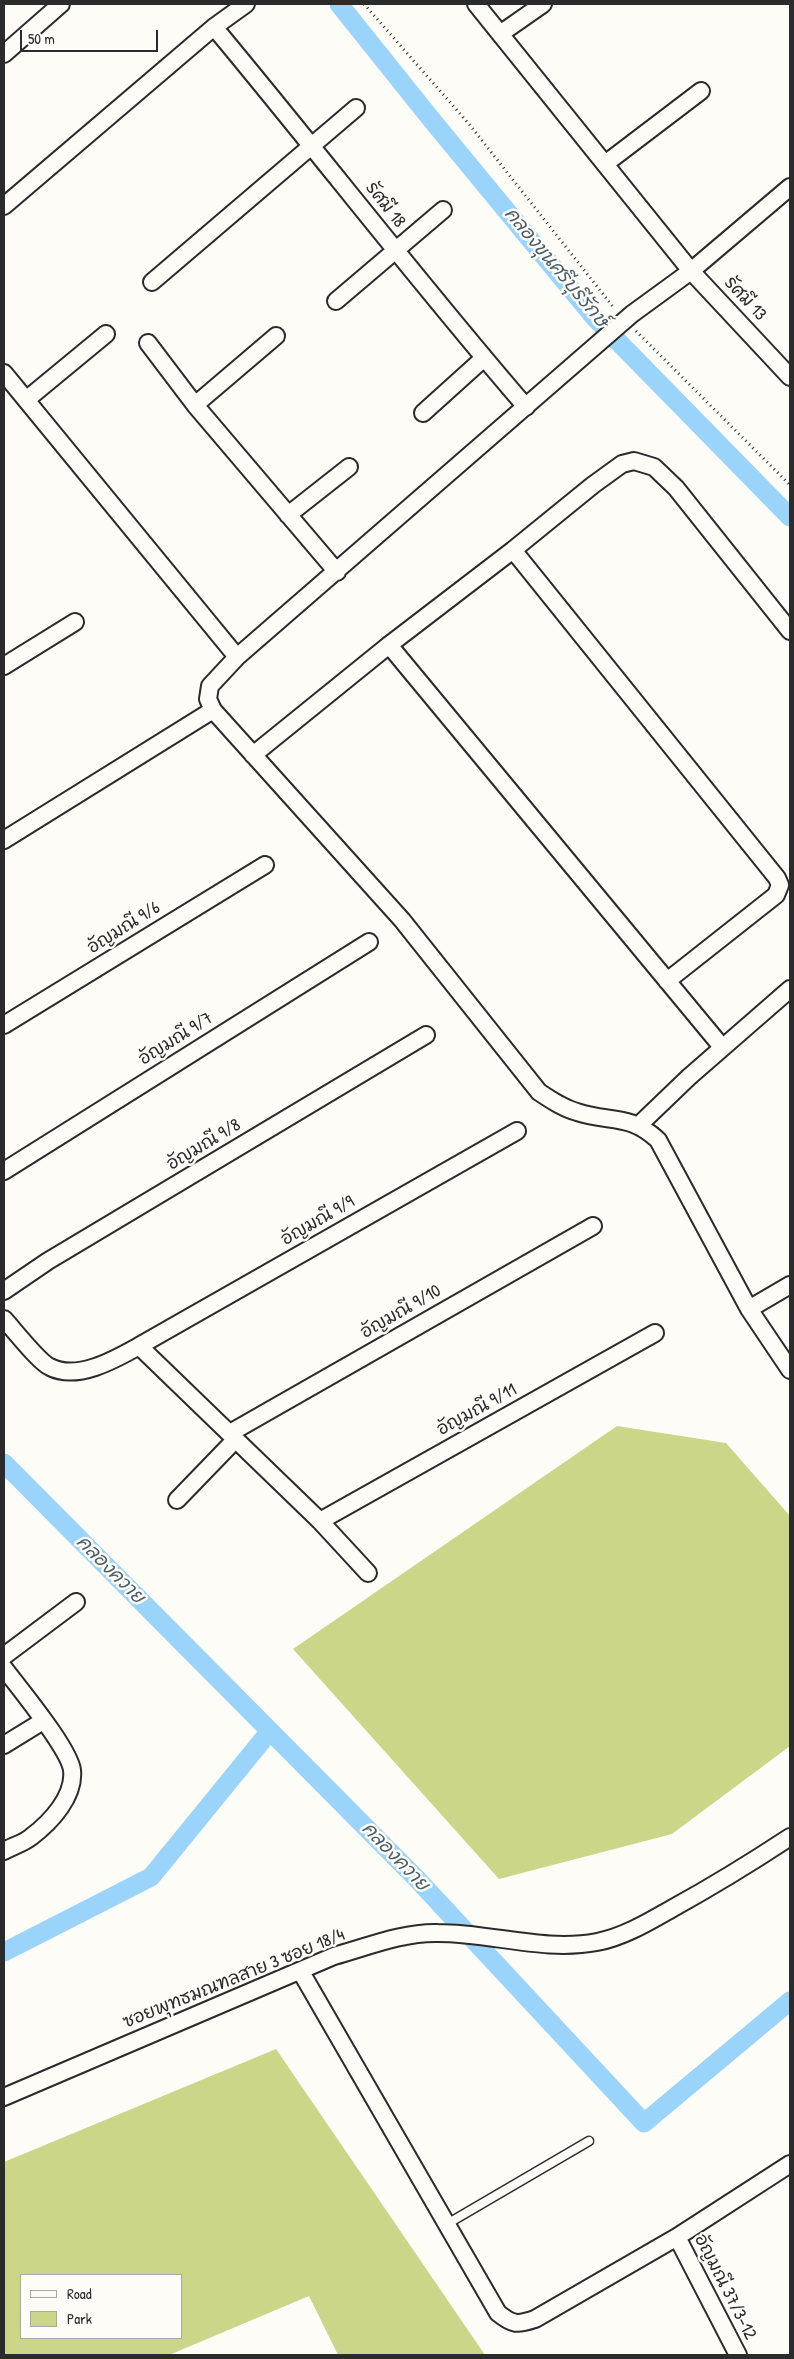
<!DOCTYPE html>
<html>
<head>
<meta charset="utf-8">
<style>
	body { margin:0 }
	#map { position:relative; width:794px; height:2359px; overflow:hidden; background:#fdfcf7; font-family:"Patrick Hand",sans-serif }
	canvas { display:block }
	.frame { position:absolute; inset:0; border:5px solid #2b2b2b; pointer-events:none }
	.legend { position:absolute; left:20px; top:2274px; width:162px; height:65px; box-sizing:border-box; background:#fdfcf7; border:1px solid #a9a8a5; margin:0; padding:6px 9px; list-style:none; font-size:15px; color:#2b2b2b }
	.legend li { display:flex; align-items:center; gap:10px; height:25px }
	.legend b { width:25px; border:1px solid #a9a8a5 }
	.scale { position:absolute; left:20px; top:30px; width:138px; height:22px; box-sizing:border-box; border:2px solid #2b2b2b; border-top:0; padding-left:6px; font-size:15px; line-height:18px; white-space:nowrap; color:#2b2b2b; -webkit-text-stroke:4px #fdfcf7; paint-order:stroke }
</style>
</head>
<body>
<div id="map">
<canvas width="794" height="2359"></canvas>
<div class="frame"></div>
<ul class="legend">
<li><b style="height:6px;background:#fdfcf7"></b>Road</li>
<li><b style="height:14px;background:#cbd689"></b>Park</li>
</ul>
<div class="scale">50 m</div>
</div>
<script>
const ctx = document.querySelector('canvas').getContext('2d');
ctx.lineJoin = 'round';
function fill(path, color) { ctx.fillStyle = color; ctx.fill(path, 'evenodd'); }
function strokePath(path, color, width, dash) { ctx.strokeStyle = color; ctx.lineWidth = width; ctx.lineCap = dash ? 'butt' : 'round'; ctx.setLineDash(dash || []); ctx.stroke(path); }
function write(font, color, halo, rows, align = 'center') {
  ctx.font = font + ' "Patrick Hand","Playpen Sans Thai",sans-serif'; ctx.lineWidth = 5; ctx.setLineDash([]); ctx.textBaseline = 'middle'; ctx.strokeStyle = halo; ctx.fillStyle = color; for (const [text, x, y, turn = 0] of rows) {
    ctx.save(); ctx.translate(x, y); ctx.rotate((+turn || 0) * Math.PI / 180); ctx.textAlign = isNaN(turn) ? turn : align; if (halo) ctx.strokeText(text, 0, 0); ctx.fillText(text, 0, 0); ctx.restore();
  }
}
fill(new Path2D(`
	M617,1426L726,1443L790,1516V1746L672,1834L499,1879L293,1649Z
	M276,2049L485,2355H338L309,2296L169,2355H4V2162ZM21,2275H181V2338H21Z`), '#cbd689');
strokePath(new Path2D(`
	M339,4L431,119L594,317L790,517
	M4,1463L417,1879L644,2123L790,2001
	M4,1952L151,1877L270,1731`), '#9ad4fa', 19);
const service = new Path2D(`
	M447,2224L589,2141`);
const minor = new Path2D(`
	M476,4L691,271L790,377
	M214,27C319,153 419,283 526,407
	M500,34L543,4
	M4,54L61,4
	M605,164L701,91
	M790,187L691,271L632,314L237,657L210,686L208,699L213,710L402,920L539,1092C551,1100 563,1108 577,1112C610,1123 629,1113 658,1140L749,1309L790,1370
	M4,206L214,27L246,4
	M152,282L356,108
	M336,301L443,210
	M148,343L195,405L337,572
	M4,373L237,657
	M26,400L106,334
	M195,405L276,336
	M423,413L484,358
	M288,515L349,467
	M513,550L777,878L780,885L776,895L667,981
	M389,645L722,1047
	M4,666L75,622
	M253,755L389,645L513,550L593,485L622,464L634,461L654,467L676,488L790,631
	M4,840L213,710
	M4,1025L265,865
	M639,1125L689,1077L790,989
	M4,1171L369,942
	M4,1291L48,1261L426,1035
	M749,1309L790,1285
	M4,1319C14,1330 39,1362 50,1367C77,1381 114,1360 139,1346L320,1521L368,1573
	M139,1346L517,1131
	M230,1433L593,1226
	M177,1500L235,1440
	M320,1521L655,1333
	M4,1656L76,1602
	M4,1668C19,1688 69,1748 72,1770C75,1796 51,1822 31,1837C24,1843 13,1846 4,1851
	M4,1745L43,1721
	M301,1972L498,2313C513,2325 517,2325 535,2319L677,2237L790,2164
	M4,2097L334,1956C367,1947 403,1932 438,1933C491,1933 545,1952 597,1942C624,1937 650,1921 673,1908C713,1886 752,1862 790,1837
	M677,2237L738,2355`);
strokePath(service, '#2b2b2b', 11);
strokePath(minor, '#2b2b2b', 20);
strokePath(new Path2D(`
	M364,4L469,124L614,308
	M636,331L790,485`), '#2b2b2b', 3, [1, 4]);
strokePath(service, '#fdfcf7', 8);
strokePath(minor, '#fdfcf7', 16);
write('18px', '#2b2b2b', '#fdfcf7', [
	["รัศมี 18",385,205,52],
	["รัศมี 13",745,299,47],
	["อัญมณี 9/6",124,928,-32],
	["อัญมณี 9/7",176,1039,-32],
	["อัญมณี 9/8",204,1145,-31],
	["อัญมณี 9/9",318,1221,-30],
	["อัญมณี 9/10",401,1312,-30],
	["อัญมณี 9/11",477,1410,-29],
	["ซอยพุทธมณฑลสาย 3 ซอย 18/4",234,1979,-22],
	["อัญมณี 37/3-12",725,2287,63]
]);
write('italic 19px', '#4c5e69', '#fdfcf7', [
	["คลองขุนศรีบุรีรักษ์",556,268,50],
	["คลองควาย",110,1570,45],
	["คลองควาย",395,1857,46]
]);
</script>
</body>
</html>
